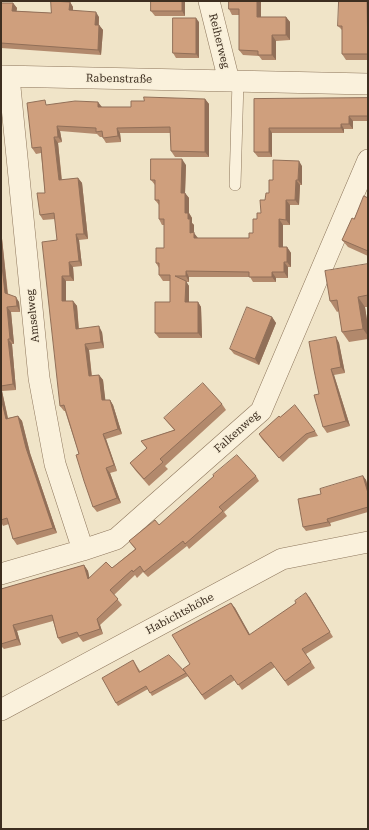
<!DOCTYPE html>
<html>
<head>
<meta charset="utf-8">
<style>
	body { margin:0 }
	#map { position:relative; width:369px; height:830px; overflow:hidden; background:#f0e4c8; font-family:"Roboto Serif",serif }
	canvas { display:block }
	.frame { position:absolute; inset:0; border:2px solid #3d2e20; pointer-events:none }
</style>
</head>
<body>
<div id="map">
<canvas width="369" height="830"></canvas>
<div class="frame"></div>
</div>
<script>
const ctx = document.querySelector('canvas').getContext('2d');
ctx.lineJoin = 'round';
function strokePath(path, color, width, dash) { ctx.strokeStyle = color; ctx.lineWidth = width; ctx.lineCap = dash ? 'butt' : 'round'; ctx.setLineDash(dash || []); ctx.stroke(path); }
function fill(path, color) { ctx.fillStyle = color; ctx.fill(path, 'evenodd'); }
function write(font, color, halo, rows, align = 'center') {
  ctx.font = font + ' "Roboto Serif",serif'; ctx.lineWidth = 3; ctx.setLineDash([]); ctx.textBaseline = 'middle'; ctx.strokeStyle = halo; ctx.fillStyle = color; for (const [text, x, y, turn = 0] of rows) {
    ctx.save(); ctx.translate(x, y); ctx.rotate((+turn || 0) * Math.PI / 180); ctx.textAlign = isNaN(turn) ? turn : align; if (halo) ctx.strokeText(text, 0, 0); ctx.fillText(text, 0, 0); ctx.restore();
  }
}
const service = new Path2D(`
	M235,185L238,81`);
const minor = new Path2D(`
	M209,1L229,81
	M1,76L368,84
	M9,77L39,378L55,464L83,550
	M1,574L83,550L116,539L261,411L368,160
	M1,710L282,559L368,542`);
strokePath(service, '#8d765c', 12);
strokePath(minor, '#8d765c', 22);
strokePath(service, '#faf1dc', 11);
strokePath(minor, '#faf1dc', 21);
fill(new Path2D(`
	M185,1V16H155L151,11Z
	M261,1V17H286L290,22V40L276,41V60H262L259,56L243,55L239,50V15H232L229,9Z
	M368,1V60H346L342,54V30L338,26Z
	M70,2L73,7V10L99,17V25L103,30L101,55L1,48V3H13L17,8L16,11L51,13Z
	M199,22V58H176L173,53Z
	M368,98V121H353V129H344V133H272V157H258L254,152V99Z
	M205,99L209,104V157H175L171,151L170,133H120L121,142L106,143L103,138V137H100L97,134L60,131L62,142L58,143L62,180L78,178L82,183L88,239L79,240L82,266L73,267L74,281H66V301H73L77,306L79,329L102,332L104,348L89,350L92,376L99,375L103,380L105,400H110L113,405L122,434L106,439L117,471L110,473L121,503L97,512L93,507L79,454L65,411H64L60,406L57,240L55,219L43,220L40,215L45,193L41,153L36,154L32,148L48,105L102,107H131L144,101Z
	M186,165L185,193L189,198V213L192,218V223L194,225V233L197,238H249L253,233L257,219L261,213L265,200L269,193L273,180L302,166V185H300L299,205H290V225H283V247H287L291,253V267H288V278H276V282H253L250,277H189V282H186L189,286V302H198L201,307L202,338H159L155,333L170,302V281H163L159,275V268L156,263L164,248V225H162L159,219V205L155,200V185L151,180Z
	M368,198V256L348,247L342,240L354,219Z
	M1,229L8,294L19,302L20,312H11L14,344H12L16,390L2,391L8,418L18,416L22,421L30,453L57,533L17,545L13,539L9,524L3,526L1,522Z
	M368,264V307H365L368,327V339L349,342L342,332L339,311L337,312L330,301Z
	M272,317L276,323L259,365L234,354L230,349Z
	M336,337L339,343L345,373L334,375L350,426L327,433L323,427L319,394Z
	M222,404L226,410L165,466L168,469L149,486L135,470L130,463L147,449L141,441L174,430L164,418Z
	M280,417L315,431L318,436L309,438L283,462L262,439L259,434Z
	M256,476L259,481L224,512L227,516L189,549L187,546L148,577L143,572L137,578L135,575L114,595L122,605L100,625L103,634L83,642L79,637L62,644L58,638L53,621L17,631L21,645L4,649L1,646V589L84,565L88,571L89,578L112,568L135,549L129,541L159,525Z
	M363,476L366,480L368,488V512L330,523L331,526L306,531L303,527L321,494Z
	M306,593L333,637L306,654L315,668L288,686L275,667L242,690L235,680L205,700L183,669L190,664L231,603L235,608L250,635L296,603Z
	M133,660L140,671L186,673L188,676L152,696L148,689L118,706L116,703Z`), '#b2896c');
fill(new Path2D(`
	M182,1H185V16L182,11Z
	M257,1H261V22L257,17Z
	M70,2L73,7V15L69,10Z
	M13,3L17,8L16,16L12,11Z
	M96,12L99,17L98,30L95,25Z
	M286,17L290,22V40L286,35Z
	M196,18L199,22V58L196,54Z
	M99,25L103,30L101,55L98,50Z
	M272,35L276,41V60L272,55Z
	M205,99L209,104V157L205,152Z
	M98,102L102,107H98Z
	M349,116L353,121V129L349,124Z
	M341,124L344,129V133L341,128Z
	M57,126L60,131L62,142L58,137Z
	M117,128L120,133L121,142L118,136Z
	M269,128L272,133V157L269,152Z
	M54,137L58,143L62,185L59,180Z
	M182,159L186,165L185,193L189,198V213L192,218V223L194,225V233L198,238V243L190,233L185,213L181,193Z
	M299,161L302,166V185L298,180Z
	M78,178L82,183L88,239L84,234Z
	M296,180L300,185L299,205L295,200Z
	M286,200L290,205V225L286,220Z
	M279,219L283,225V253L279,247Z
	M1,229L8,298L5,293L1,257Z
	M76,234L79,240L82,266L79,261Z
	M287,247L291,253V267L287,262Z
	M69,262L73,267L74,281L70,276Z
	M284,262L288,267V278L284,272Z
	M186,271L189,277V282L186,276Z
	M272,272L276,278V282L272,277Z
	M62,276L66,281V306L62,301Z
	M186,281L189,286V307L185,302Z
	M16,297L19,302L20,312L17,306Z
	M358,297L365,307L368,327V336L363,329Z
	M73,301L77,306L79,335L76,329Z
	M198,302L201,307L202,338L198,333Z
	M7,307L11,312L14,344L10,339Z
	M272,317L276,323L259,365L255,359Z
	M99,326L102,332L104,348L101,342Z
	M336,337L339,343L345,373L341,367Z
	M8,339L12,344L16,390L13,384Z
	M85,344L89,350L92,381L89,376Z
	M331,369L334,375L350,426L346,421Z
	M99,375L103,380L106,405L102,400Z
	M1,390L2,391L9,424L6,419L1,398Z
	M110,400L113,405L122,434L118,429Z
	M18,416L22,421L30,453L57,533L53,528L26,448Z
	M103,434L106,439L117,471L114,465Z
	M106,468L110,473L121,503L117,498Z
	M363,476L366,480L368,488V493Z
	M327,519L330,523L331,526L328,522Z
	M84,565L88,571L91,585L88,579Z
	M306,593L310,598L333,637L330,632Z
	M231,603L235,608L253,640L249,635Z
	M97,619L100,625L103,634L100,629Z
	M13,625L17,631L21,645L17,639Z`), '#916f58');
const building = new Path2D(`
	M51,1L70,2L69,10L96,12L95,25H99L98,50L1,43V3H13L12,11L51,13Z
	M151,1H182V11H151Z
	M229,1H257V17H286V35H272V55H258V51L239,50V9H229Z
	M339,1H367L368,54H342V26H338Z
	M173,18H196V54L173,53Z
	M144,97L205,99V152L171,151L170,127L117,128L118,136L103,138L102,131L96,132V128L57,126L58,137H54L59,180L78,178L84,234H76L79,261L69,262L70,276H62V301H73L76,329L99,326L101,342L85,344L89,376L99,375L102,400H110L118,429L103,434L114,465L106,468L117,498L93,507L84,481L76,455L79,454L64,405L60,406L42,242L57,240L54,213L40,215L37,193H45L41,147L32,148L27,103L45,100L46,105L75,101L98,102V107H131V101H144Z
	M368,98V116H349V124H341V128H269V152H254V99Z
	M151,159H182L181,193H185V213H188V219H190V233L194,232V238H249V233H253V219H257V213H261L260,200H265L266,193H269V180H273V160L299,161L298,180H296L295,200H286V220L279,219V247H287V262H284V272H272V277H249V272L186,271V276H175L186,281L185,302H198V333H155V302H170V275H159V263H156V248H164V219H159V200H155V180H151Z
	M364,196L368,198V251L342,240L352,218L354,219Z
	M1,257L5,293L16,297L17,306L7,307L10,339H8L13,384L1,386Z
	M368,264V295L358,297L363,329L342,332L337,300L330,301L325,271Z
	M247,307L272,317L255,359L230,349Z
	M336,337L341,367L331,369L346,421L323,427L314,395L319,394L314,370L309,342Z
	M203,383L222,404L160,459L163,462L144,479L130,463L147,448L141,441L175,430L164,418Z
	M1,398L6,419L18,416L26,448L53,528L13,539L7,518L1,520Z
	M295,405L315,431L306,434L279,458L259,434L279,416L280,417Z
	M237,455L256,476L219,507L223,511L185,544L183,541L144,572L140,566L133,572L132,570L110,590L118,599L97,619L100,629L79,636L77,632L58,638L52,615L13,625L17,639L1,644V589L84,565L88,579L106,562L112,568L136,549L129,541L155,520L159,525L214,476L213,475Z
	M363,476L368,493V507L327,519L328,522L303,527L298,499L321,494L320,489Z
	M306,593L330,632L302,649L311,662L285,681L271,662L238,685L231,675L202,695L183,669L190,664L172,635L231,603L249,635L296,603L295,601Z
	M169,655L186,673L150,693L146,686L116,703L102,678L133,660L139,672Z`);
fill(building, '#cf9f7d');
strokePath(building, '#916f58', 1);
write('11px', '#3d2e20', '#f7eed8', [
	["Reiherweg",219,41,76],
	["Rabenstraße",119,79,1],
	["Amselweg",33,316,-96],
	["Falkenweg",237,432,-42],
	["Habichtshöhe",180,614,-28]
]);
</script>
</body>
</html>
